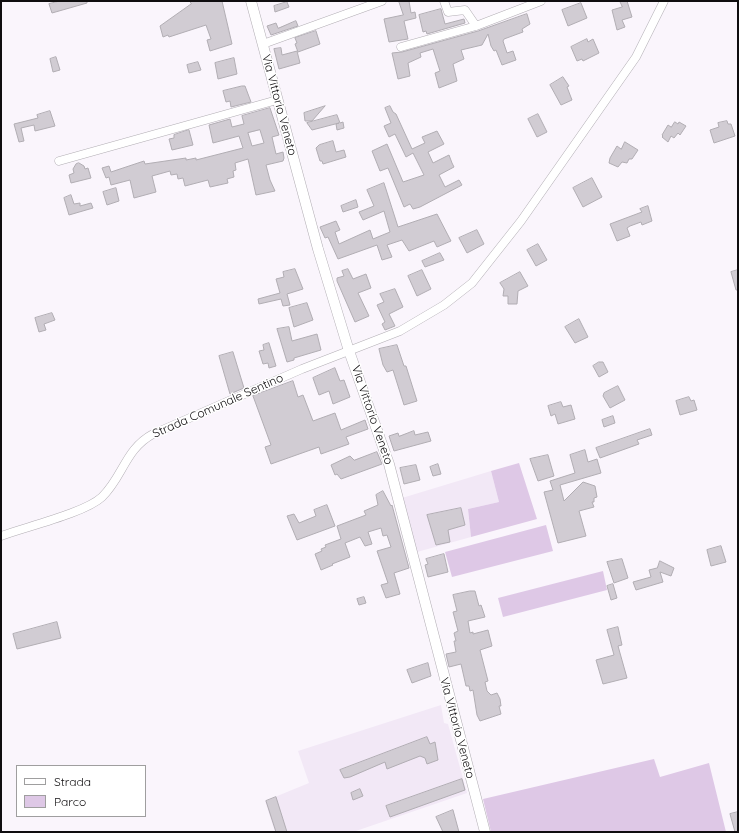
<!DOCTYPE html>
<html>
<head>
<meta charset="utf-8">
<style>
	body { margin:0 }
	#map { position:relative; width:739px; height:833px; overflow:hidden; background:#faf5fc; font-family:Quicksand,sans-serif }
	canvas { display:block }
	.frame { position:absolute; inset:0; border:2px solid #0f0d0f; pointer-events:none }
	.legend { position:absolute; left:16px; top:765px; width:130px; height:52px; box-sizing:border-box; background:#fff; border:1px solid #9f9e9f; margin:0; padding:5px 7px; list-style:none; font-size:12px; color:#0f0d0f }
	.legend li { display:flex; align-items:center; gap:8px; height:20px }
	.legend b { width:20px; border:1px solid #9f9e9f }
</style>
</head>
<body>
<div id="map">
<canvas width="739" height="833"></canvas>
<div class="frame"></div>
<ul class="legend">
<li><b style="height:5px;background:#fff"></b>Strada</li>
<li><b style="height:11px;background:#dec8e6"></b>Parco</li>
</ul>
</div>
<script>
const ctx = document.querySelector('canvas').getContext('2d');
ctx.lineJoin = 'round';
function fill(path, color) { ctx.fillStyle = color; ctx.fill(path, 'evenodd'); }
function strokePath(path, color, width, dash) { ctx.strokeStyle = color; ctx.lineWidth = width; ctx.lineCap = dash ? 'butt' : 'round'; ctx.setLineDash(dash || []); ctx.stroke(path); }
function write(font, color, halo, rows, align = 'center') {
  ctx.font = font + ' Quicksand,sans-serif'; ctx.lineWidth = 3; ctx.setLineDash([]); ctx.textBaseline = 'middle'; ctx.strokeStyle = halo; ctx.fillStyle = color; for (const [text, x, y, turn = 0] of rows) {
    ctx.save(); ctx.translate(x, y); ctx.rotate((+turn || 0) * Math.PI / 180); ctx.textAlign = isNaN(turn) ? turn : align; if (halo) ctx.strokeText(text, 0, 0); ctx.fillText(text, 0, 0); ctx.restore();
  }
}
fill(new Path2D(`
	M491,471L499,502L468,509L471,537L417,552L402,498Z
	M441,705L444,723L448,724L467,793L353,832H275L265,801L309,783L298,751Z`), '#f2e8f6');
fill(new Path2D(`
	M519,463L537,519L471,537L468,509L499,502L491,471Z
	M546,525L553,551L452,577L445,552Z
	M603,571L607,590L503,617L498,598Z
	M654,759L660,777L709,763L726,832H491L483,799Z`), '#dec8e6');
const building = new Path2D(`
	M60,1H87V3L52,13L49,4Z
	M190,1H222L232,44L210,51L207,40L211,39L206,25L169,37L168,35L163,37L160,26L191,4Z
	M399,1H409L411,13L415,12L416,18L404,21L408,39L389,42L384,19L403,15Z
	M620,1H627L632,17L622,20L625,27L617,30L612,10L622,7Z
	M287,2L289,7L275,12L274,6Z
	M581,3L587,18L568,26L562,10Z
	M441,9L445,24L464,19L465,23L427,34L426,31L423,32L419,15Z
	M527,14L530,24L522,29L523,32L504,39L503,41L507,53L513,51L516,60L502,65L496,50L494,51L491,46L488,34L482,45L461,50L464,59L453,64L457,81L439,88L435,73L440,71L433,49L420,53L421,57L408,63L410,76L398,79L392,53L402,52L478,31Z
	M296,21L298,26L271,35L267,26L276,23L278,28Z
	M316,31L320,44L298,52L295,44L297,43L295,38Z
	M587,39L588,42L593,39L599,53L583,61L582,59L577,61L571,47Z
	M281,48L282,55L297,51L300,63L279,69L274,49Z
	M56,57L60,70L53,72L50,59Z
	M234,58L237,74L218,79L215,63Z
	M198,62L201,70L189,73L187,65Z
	M563,77L569,86L567,87L572,100L561,105L550,85Z
	M242,86H245L251,102L231,107L230,101L226,102L223,91Z
	M325,106L312,121H305L304,113Z
	M390,106L393,112L396,114L412,149L425,143L422,137L437,131L444,144L428,152L433,163L449,155L452,163L454,167L439,175L445,187L459,180L462,185L420,207L413,209L410,204L404,207L388,168L380,171L372,151L387,144L403,182L424,175L413,153L406,157L395,134L389,137L384,126L391,123L385,108Z
	M270,108L279,135L272,137L276,154L283,152L284,158L283,161L266,165L270,180L275,191L256,195L248,159L235,163L236,170L233,171L234,177L227,179L228,183L210,187L208,180L185,186L183,178L178,179L177,174L171,175L170,171L152,176L156,192L134,198L130,180L111,185L109,177L106,178L102,168L109,166L111,172L144,161L145,164L186,158V160L196,158V160L243,148L239,136L213,143L209,125L230,119L232,127L244,124L242,116ZM260,130L264,143L252,146L248,133Z
	M50,111L55,126L35,131L34,125L21,128L24,141L19,142L14,124L38,118L37,115Z
	M538,114L547,132L537,137L528,119Z
	M337,115L340,123L343,122L344,128L337,130L336,124L339,123L312,130L307,123Z
	M727,121L728,124H731L735,136L714,143L710,130L719,127L718,123Z
	M675,122L678,124L679,122L686,126L680,135L678,133L674,138L671,136L668,142L662,137L663,136L662,135L668,125L671,127Z
	M189,130L193,145L172,150L169,139L174,138V135Z
	M333,141L336,152L344,150L346,157L323,164L322,161H320L316,148L319,145Z
	M625,142L638,150L632,159H629L627,163L622,162L618,167L609,163L610,158L617,146L621,149Z
	M79,163L84,166L85,169L88,168L91,178L71,183L69,175L74,173L73,169L76,164Z
	M592,178L602,197L583,207L573,188Z
	M384,183L398,227L437,214L451,241L437,247L434,241L409,251L402,240L387,245L392,257L382,260L377,245L338,259L328,237L325,238L320,227L336,221L340,230L335,232L339,244L370,230L373,239L390,232L384,211L363,220L359,212L374,206L367,190Z
	M116,188L119,201L107,205L103,192Z
	M71,195L74,204L80,203V206L91,203L93,208L69,215L64,198Z
	M356,200L358,207L343,212L341,206Z
	M648,206L652,221L642,225L641,222L630,226L627,228L630,236L617,241L610,224L642,212L640,209Z
	M477,230L484,244L467,253L459,238Z
	M538,244L547,260L536,266L527,250Z
	M440,253L444,260L425,267L422,261Z
	M295,269L303,289L287,294L290,305L283,306L281,299L259,304L258,299L280,293L276,279L284,277L283,272Z
	M348,269L353,279L366,274L371,288L358,293L369,316L355,322L337,281V278L344,276L342,271Z
	M422,270L431,289L417,296L408,276Z
	M738,270V290H736L731,272Z
	M520,272L528,286L518,291L517,304H508V296H503L504,289L500,283Z
	M395,289L403,307L389,314L395,326L385,330L382,324L385,322L377,305L384,302L380,294Z
	M307,303L313,320L294,327L289,308Z
	M52,313L55,320L44,324L46,330L39,332L35,318Z
	M579,319L588,337L575,343L565,327Z
	M289,327L292,341L317,334L321,350L294,358V360L287,362L277,329Z
	M269,343L276,366L269,368L268,363L263,364L259,351L264,350L263,345Z
	M397,345L404,366H406L417,401L404,405L393,370L387,372L383,365L379,349Z
	M233,352L244,388L230,394L219,356Z
	M599,362H603L608,372L599,377L593,366Z
	M335,368L340,381L344,380L350,397L333,404L329,391L319,395L313,378Z
	M293,381L298,397L303,395L313,421L335,413L341,430L365,420L368,429L346,437L349,444L321,454L319,447L271,464L265,447L271,445L253,396Z
	M618,386L625,400L610,408L603,396L604,393Z
	M689,397L691,401L694,400L697,410L680,415L676,401Z
	M561,402L563,407L571,405L575,419L558,424L555,414L551,416L548,406Z
	M613,416L615,423L604,427L602,420Z
	M650,429L652,435L637,440L639,444L600,458L596,448Z
	M414,431L415,435L428,432L431,441L394,451L389,436L398,433L399,436Z
	M585,450L588,462L597,459L601,473L560,485L564,501L583,482L595,486L597,497L594,498V502H592L594,507L579,511L586,536L558,543L544,492L553,490L550,481L575,473L570,455Z
	M377,452L382,464L341,479L337,474L335,475L331,465L350,456L354,460Z
	M548,455L554,476L538,481L530,459Z
	M438,464L441,474L433,476L430,467Z
	M416,465L420,480L404,484L400,468Z
	M383,491L391,506L392,505L409,568L394,573L400,594L386,598L381,585L388,583L377,551L391,547L387,535L383,536L381,528L368,532L372,544L365,546L360,537L345,543L350,557L332,564L333,565L321,570L315,554L322,551L321,549L326,547L325,545L341,539L337,526L366,515L364,511L378,505L376,495Z
	M327,505L335,526L297,540L287,516L294,514L299,523L316,516L314,510Z
	M461,508L465,525L448,530L450,542L436,545L427,515Z
	M721,546L726,562L711,566L707,550Z
	M444,554L448,572L428,577L425,565L428,564L426,559Z
	M622,559L628,578L614,583L607,562Z
	M660,561L674,568L671,576L660,572L663,582L636,590L633,582L651,577L649,570L657,568Z
	M613,584L617,598L611,600L607,586Z
	M470,591H475L479,606L481,605L485,617L468,621L470,633L473,632V634L488,630L492,646L480,650L488,681L485,682L487,691L491,695L497,693L500,699L501,706H499L501,714L480,721L477,715L473,690L470,691L469,686H466L461,664L449,667L446,654L456,652L454,641H456L454,633L458,631L453,612L457,611L453,595Z
	M364,597L366,603L359,605L357,599Z
	M57,622L61,638L17,649L13,634Z
	M618,627L622,645L618,646L627,678L603,684L596,660L614,655L607,630Z
	M428,663L431,676L412,683L407,670Z
	M427,737L430,744L435,742L438,760L427,764L425,758L420,756L387,769L385,762L350,777L344,778L340,770Z
	M462,779L465,790L390,817L386,806Z
	M360,789L363,796L353,800L351,793Z
	M276,797L287,832H276L266,801Z
	M453,810L459,832H443L436,817Z
	M738,812V832H735L730,814Z`);
fill(building, '#d1ccd3');
strokePath(building, '#b1adb3', 1);
const minor = new Path2D(`
	M444,1L448,12L465,10L476,26
	M263,44L382,1
	M401,47L476,26L541,1
	M59,161L277,100
	M1,536C25,527 85,513 102,497C123,477 125,449 153,434L302,369L400,331L444,305L472,283L521,221L636,57L664,1`);
const tertiary = new Path2D(`
	M251,1L318,249L349,351L389,464L485,832`);
strokePath(minor, '#b2aeb4', 9);
strokePath(tertiary, '#b2aeb4', 11);
strokePath(minor, '#fff', 8);
strokePath(tertiary, '#fff', 10);
write('12px', '#0f0d0f', '#fff', [
	["Via Vittorio Veneto",279,105,75],
	["Strada Comunale Sentino",218,406,-24],
	["Via Vittorio Veneto",372,415,71],
	["Via Vittorio Veneto",457,728,75]
]);
</script>
</body>
</html>
